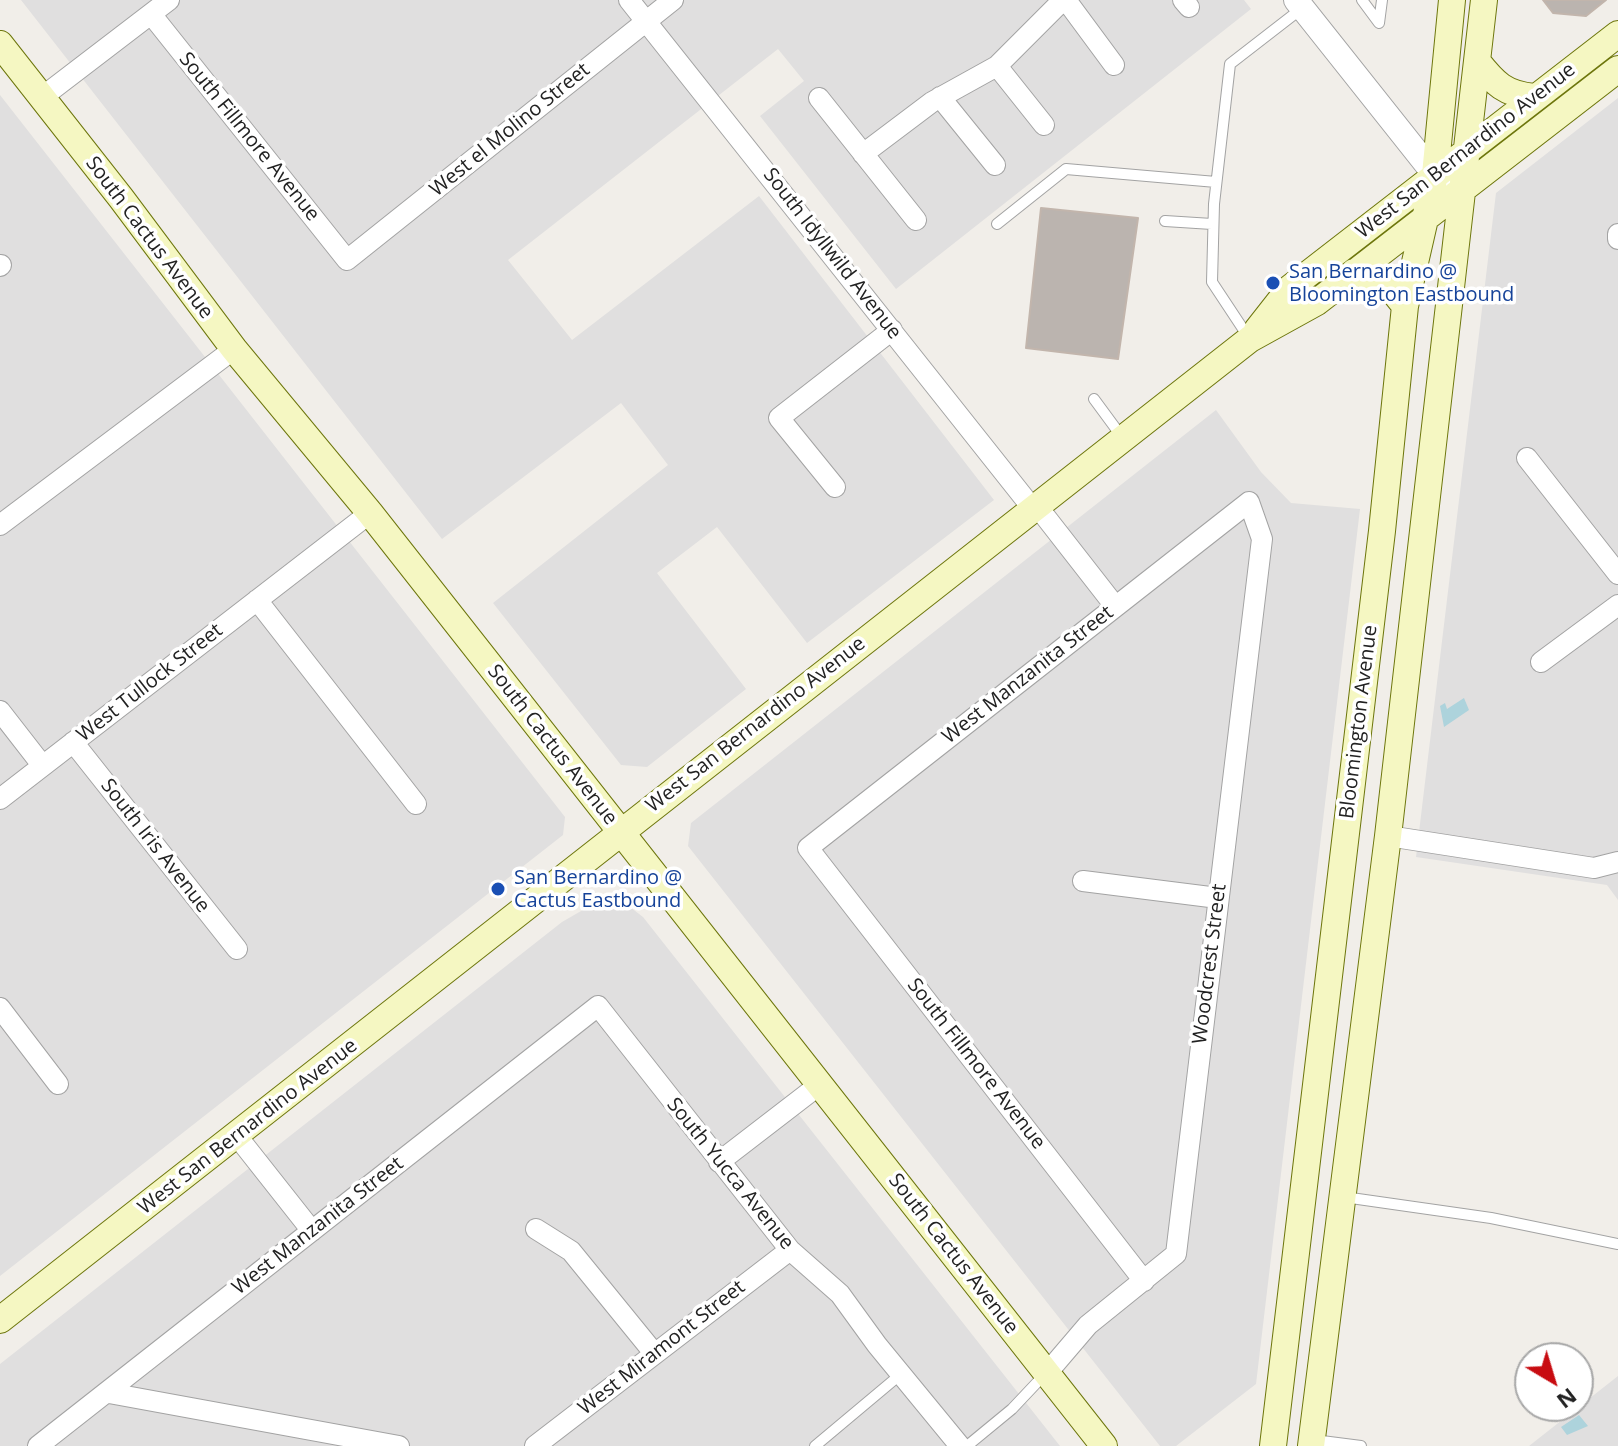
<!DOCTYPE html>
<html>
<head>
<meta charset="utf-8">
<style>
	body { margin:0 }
	#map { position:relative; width:1618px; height:1446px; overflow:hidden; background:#f1eee9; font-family:"Open Sans",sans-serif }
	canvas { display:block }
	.north { position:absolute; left:1514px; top:1342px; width:80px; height:80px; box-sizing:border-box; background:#fff; border:2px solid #a7a7a7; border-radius:50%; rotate:142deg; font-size:22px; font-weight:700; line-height:32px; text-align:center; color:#222 }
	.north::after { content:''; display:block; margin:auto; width:28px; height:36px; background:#c80c11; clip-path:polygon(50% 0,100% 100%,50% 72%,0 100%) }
</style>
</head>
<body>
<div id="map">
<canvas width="1618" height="1446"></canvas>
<div class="north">N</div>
</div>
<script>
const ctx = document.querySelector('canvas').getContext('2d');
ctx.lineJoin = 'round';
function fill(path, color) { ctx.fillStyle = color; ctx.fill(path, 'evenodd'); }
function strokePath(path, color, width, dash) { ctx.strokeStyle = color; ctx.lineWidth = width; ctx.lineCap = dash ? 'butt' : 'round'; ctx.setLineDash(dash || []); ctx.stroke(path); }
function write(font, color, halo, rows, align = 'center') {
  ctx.font = font + ' "Open Sans",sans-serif'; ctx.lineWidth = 7; ctx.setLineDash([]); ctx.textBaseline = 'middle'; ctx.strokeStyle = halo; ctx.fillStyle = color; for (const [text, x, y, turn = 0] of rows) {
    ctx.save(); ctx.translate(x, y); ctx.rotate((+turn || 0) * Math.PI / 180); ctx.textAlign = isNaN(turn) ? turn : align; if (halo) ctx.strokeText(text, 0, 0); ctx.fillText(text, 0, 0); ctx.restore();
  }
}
fill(new Path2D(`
	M21,0H1244L1251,9L896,289L760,116L804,81L778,49L508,260L572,340L759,196L994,500L807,643L717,527L657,573L746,689L647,767L621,765L493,603L668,465L621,403L442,539Z
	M0,95L565,817L563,835L0,1276Z
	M1618,98V900L1607,885L1416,857L1496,193Z
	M1216,410L1261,472L1291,503L1360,509L1256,1384L1176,1446H1160L688,846L691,823Z
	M612,902L630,907L643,917L1060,1446H0V1364L562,922L588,907Z
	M1618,1376V1446H1529Z`), '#e0dfdf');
fill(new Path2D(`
	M1464,698L1469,710L1444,727L1440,706L1445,703L1447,709Z
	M1579,1415L1588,1426L1567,1435L1561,1427Z`), '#add3dc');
const building = new Path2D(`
	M1543,0H1606L1586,16L1553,13Z
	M1041,208L1138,218L1118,359L1026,348Z`);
fill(building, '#bbb4af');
strokePath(building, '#c2b5ac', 2);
const service = new Path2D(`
	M1362,0L1379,23L1382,0
	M1165,221L1212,224
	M997,224L1066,169L1216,182
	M1249,338L1212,282L1214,204L1230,64L1301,9
	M1094,399L1122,437
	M1344,1197L1491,1218L1618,1244
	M1314,1440L1361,1446
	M815,1446L901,1374
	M967,1446L1012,1409L1045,1374`);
const minor = new Path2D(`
	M629,0L1033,509
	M1066,0L1114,65
	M1183,0L1189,7
	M151,14L347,260L673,0
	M997,66L1044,125
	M940,97L995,165
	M41,98L169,0
	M819,98L916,220
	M863,154L932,102L997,66L1063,0
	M1618,234V239
	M0,266L1,265
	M1527,458L1618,574
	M835,487L779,418L892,330
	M1037,506L1115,606
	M0,525L234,349
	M257,600L416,804
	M1541,662L1618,605
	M0,711L42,765
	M73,742L237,949
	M0,799L370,513
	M1388,836L1594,868L1618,862
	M1083,881L1218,898
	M0,1008L58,1084
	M237,1136L312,1231
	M719,1162L819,1085
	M536,1229L571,1251L654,1353
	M1047,1373L1088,1325L1176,1254L1262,539L1249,502L808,848L1144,1281
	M109,1393L399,1446
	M38,1446L598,1006L790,1250L840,1294L877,1345L960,1446
	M535,1446L790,1250`);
const tertiary = new Path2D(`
	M1296,0L1435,175L1444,181`);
const secondary = new Path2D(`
	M0,44L121,198L234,349L370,513L1104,1446
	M1477,61C1495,84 1505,94 1534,97
	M1354,272L1385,281L1405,306
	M1257,330L1290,288L1618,34
	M0,1320L1250,339L1317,302L1618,69
	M1273,1446L1382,531L1405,306L1435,175L1452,0
	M1311,1446L1388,836L1484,0`);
strokePath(service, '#a3a3a3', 12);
strokePath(minor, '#a3a3a3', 22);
strokePath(tertiary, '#a3a3a3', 26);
strokePath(secondary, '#6d760c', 28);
strokePath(service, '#fff', 10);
strokePath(minor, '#fff', 20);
strokePath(tertiary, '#fff', 24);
strokePath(secondary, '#f5f7c2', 26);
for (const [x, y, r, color] of [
	[1273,283,8,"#1a4fb4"],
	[498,889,8,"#1a4fb4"]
]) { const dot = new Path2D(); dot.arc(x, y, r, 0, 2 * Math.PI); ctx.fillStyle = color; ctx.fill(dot); strokePath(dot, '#fff', 3); }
write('20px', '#222', '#fff', [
	["West el Molino Street",510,130,-39],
	["South Fillmore Avenue",249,137,51],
	["West San Bernardino Avenue",1466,151,-38],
	["South Cactus Avenue",149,238,53],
	["South Idyllwild Avenue",832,254,52],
	["West Manzanita Street",1028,675,-38],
	["West Tullock Street",150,683,-38],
	["Bloomington Avenue",1359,722,-83],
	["West San Bernardino Avenue",756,725,-38],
	["South Cactus Avenue",552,745,52],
	["South Iris Avenue",155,846,52],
	["Woodcrest Street",1210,964,-83],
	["South Fillmore Avenue",976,1064,52],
	["West San Bernardino Avenue",248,1127,-38],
	["South Yucca Avenue",730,1174,51],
	["West Manzanita Street",318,1226,-38],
	["South Cactus Avenue",953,1254,52],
	["West Miramont Street",662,1348,-38]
]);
write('20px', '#164399', '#fff', [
	["San Bernardino @",1289,272],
	["Bloomington Eastbound",1289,295],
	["San Bernardino @",514,878],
	["Cactus Eastbound",514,901]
], 'left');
</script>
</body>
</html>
